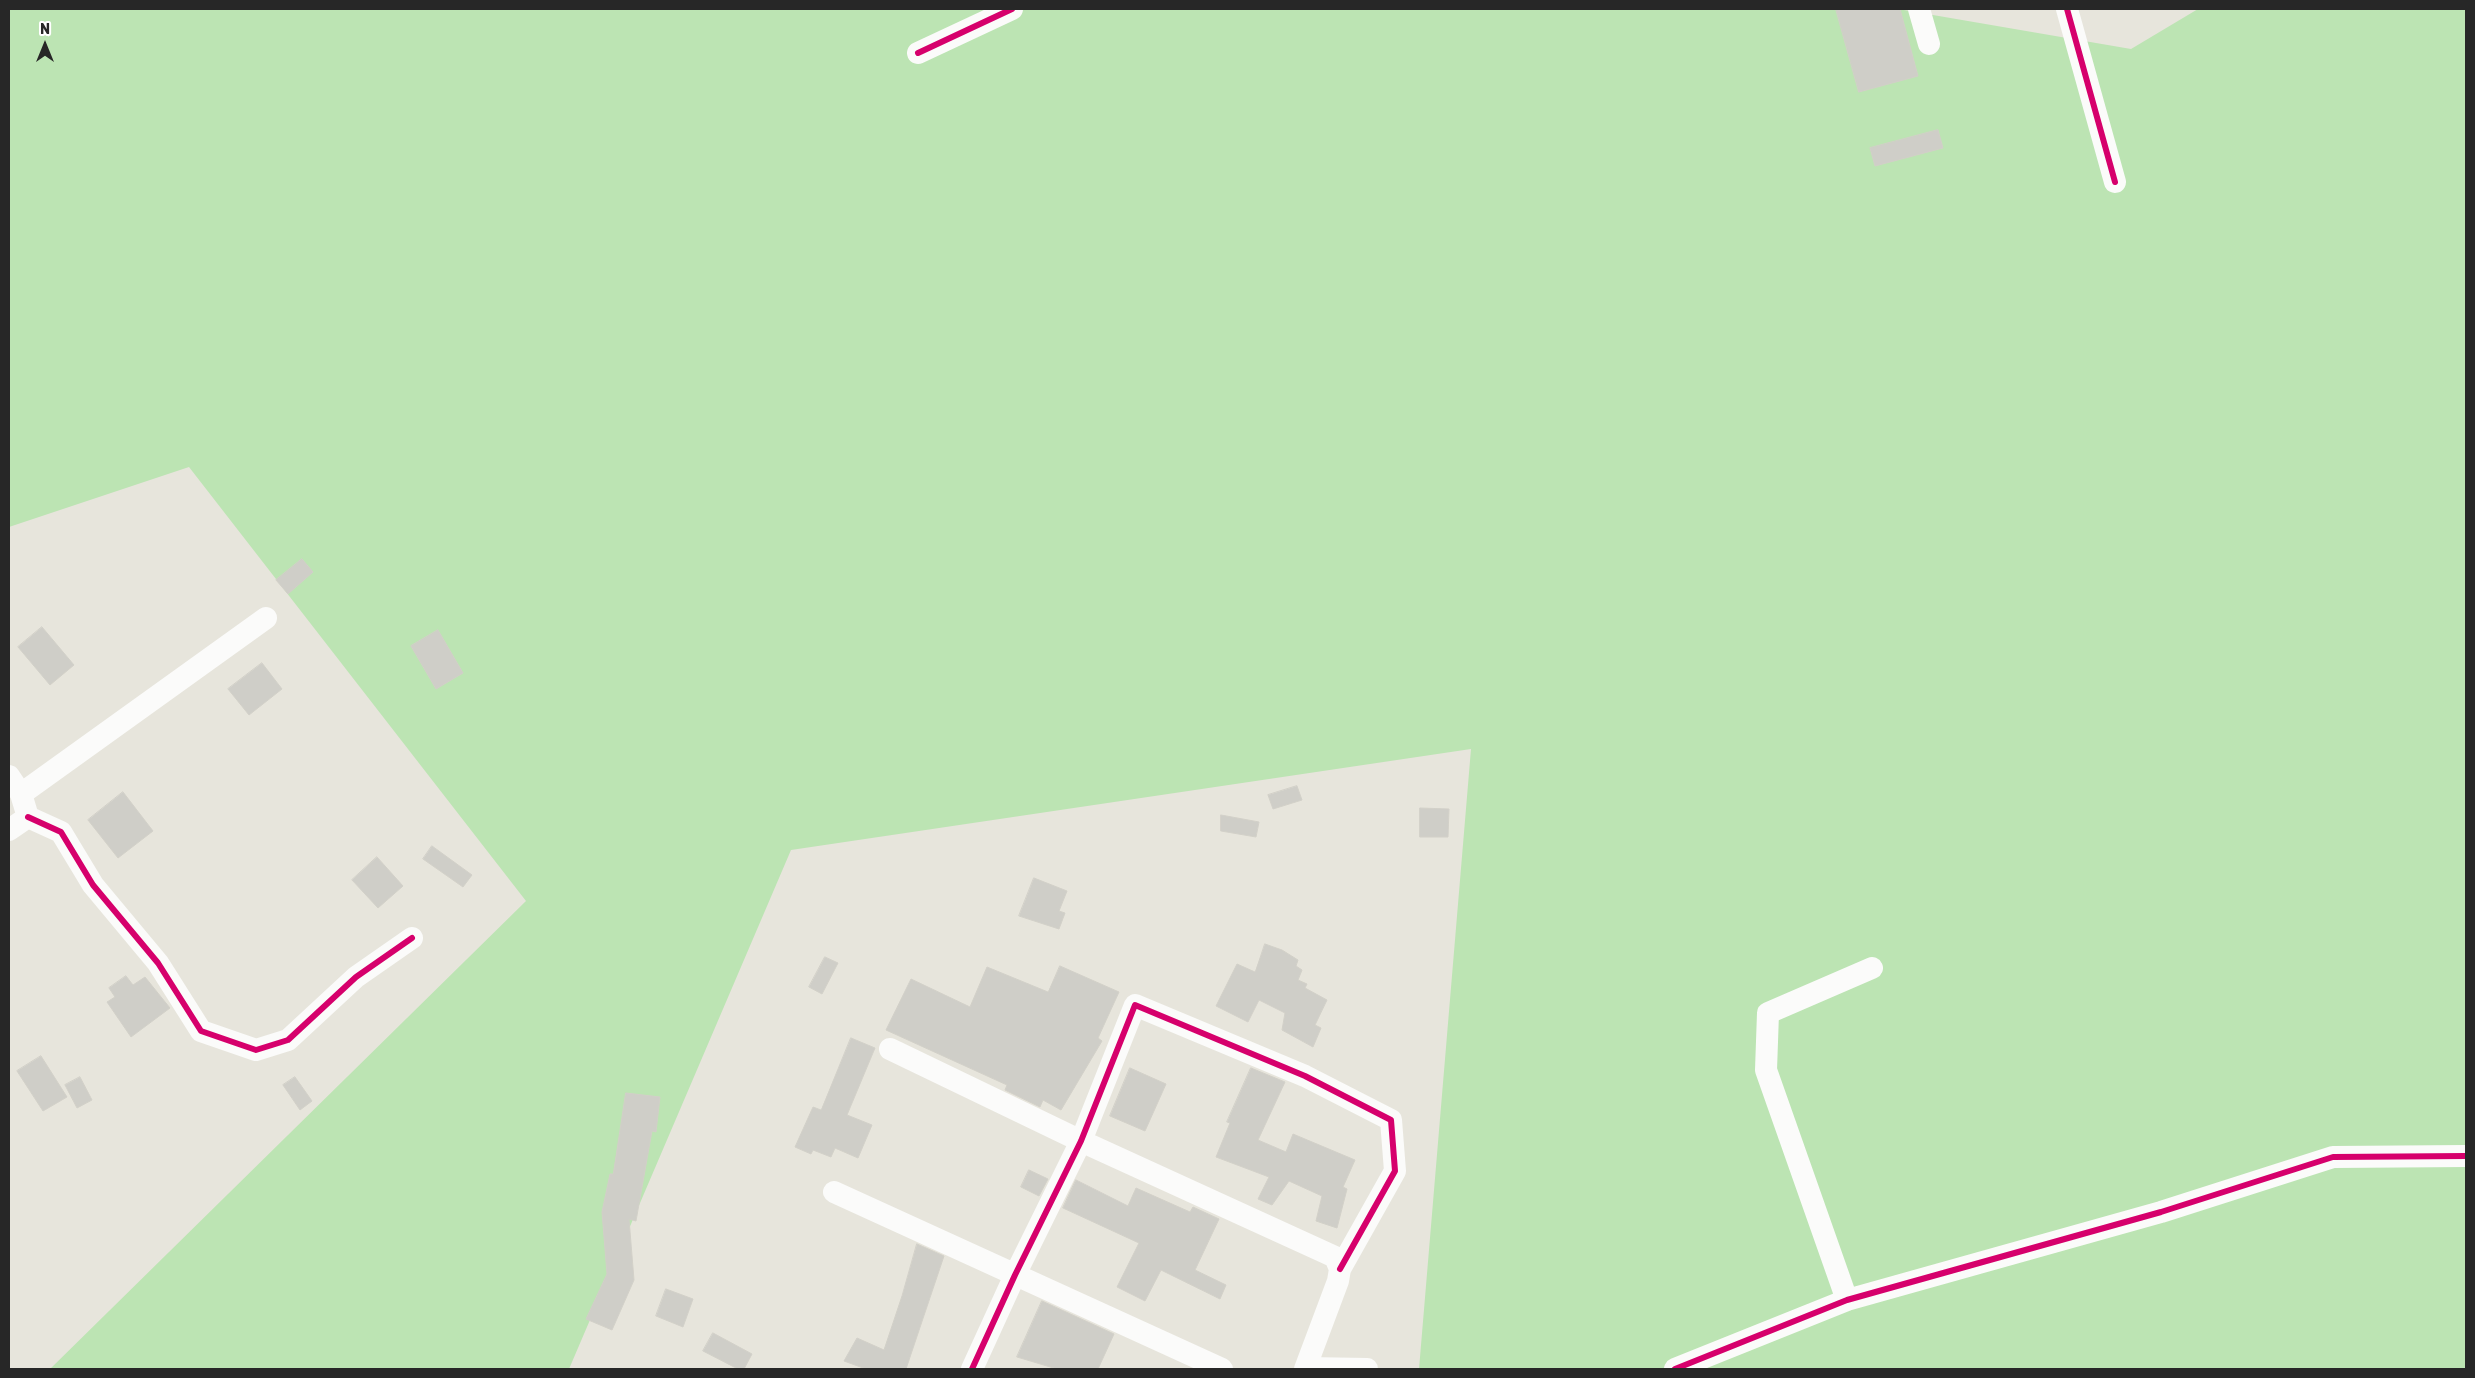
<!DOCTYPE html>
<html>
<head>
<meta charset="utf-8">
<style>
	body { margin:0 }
	#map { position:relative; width:2475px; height:1378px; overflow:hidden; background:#e7e5dc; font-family:Rubik,sans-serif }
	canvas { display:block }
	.frame { position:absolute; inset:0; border:10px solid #272727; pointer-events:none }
	.north { position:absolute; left:20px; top:20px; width:50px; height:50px; -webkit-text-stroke:4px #fff; paint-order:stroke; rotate:0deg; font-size:14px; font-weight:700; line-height:20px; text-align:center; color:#272727 }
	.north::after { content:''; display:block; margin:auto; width:18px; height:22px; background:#272727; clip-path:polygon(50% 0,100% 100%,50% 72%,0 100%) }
</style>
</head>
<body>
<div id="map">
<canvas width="2475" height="1378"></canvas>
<div class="frame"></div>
<div class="north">N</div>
</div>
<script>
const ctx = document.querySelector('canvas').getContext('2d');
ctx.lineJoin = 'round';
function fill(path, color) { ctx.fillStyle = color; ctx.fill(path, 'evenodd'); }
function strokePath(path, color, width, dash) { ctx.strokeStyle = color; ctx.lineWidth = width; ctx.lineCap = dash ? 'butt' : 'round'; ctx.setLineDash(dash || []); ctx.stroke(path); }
fill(new Path2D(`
	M9,9H1898L2131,49L2198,9H2466V1369H1419L1471,749L791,850L569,1369H50L526,901L189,467L9,527Z`), '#bce4b3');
const building = new Path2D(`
	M1836,9H1900L1918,76L1859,92Z
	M1938,130L1943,148L1875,166L1870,148Z
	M302,559L313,572L288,594L276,580Z
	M42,627L74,665L50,685L18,647Z
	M438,630L463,673L436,689L411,646Z
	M262,663L282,689L249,715L228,689Z
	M1297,786L1302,800L1273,809L1268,795Z
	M123,792L153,831L118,858L88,820Z
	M1420,808L1449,809L1448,837H1420Z
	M1221,815L1259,822L1256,837L1221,831Z
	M432,846L472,875L463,887L423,859Z
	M377,857L403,886L378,908L352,880Z
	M1034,878L1067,891L1059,911L1065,913L1059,929L1019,916Z
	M1265,944L1282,950L1298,960L1296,966L1302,970L1298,980L1307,984L1305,988L1327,1000L1315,1025L1321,1028L1313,1047L1282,1030L1285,1013L1259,1000L1248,1022L1216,1006L1237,964L1255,972Z
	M825,957L838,963L822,994L809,987Z
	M1060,966L1119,992L1098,1038L1102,1041L1061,1110L1043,1100L1040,1107L1005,1090L1007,1085L886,1030L911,979L970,1007L987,967L1048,992Z
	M126,976L133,985L145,977L170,1008L131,1037L107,1002L115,997L109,988Z
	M851,1038L875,1048L847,1115L872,1125L858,1158L835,1148L831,1157L813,1150L811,1154L795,1147L813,1107L821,1110Z
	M41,1056L67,1097L43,1111L17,1071Z
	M1130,1068L1166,1084L1145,1131L1110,1116Z
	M1251,1068L1285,1082L1258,1140L1286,1152L1293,1134L1355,1160L1343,1187L1347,1189L1337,1228L1316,1221L1322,1196L1289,1181L1272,1205L1258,1199L1269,1177L1216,1157L1230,1123L1227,1122Z
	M80,1077L92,1100L77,1108L65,1085Z
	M295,1077L312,1101L300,1110L283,1085Z
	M626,1093L660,1097L656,1132L652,1131L636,1221L629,1219L634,1280L612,1330L586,1319L607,1274L602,1212L610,1174H613Z
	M1029,1170L1048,1179L1039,1196L1021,1187Z
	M1076,1180L1128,1206L1136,1188L1190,1212L1193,1207L1219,1219L1195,1270L1226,1285L1220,1299L1161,1270L1145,1301L1117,1287L1139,1243L1063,1208Z
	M917,1244L944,1256L906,1369H866L844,1361L857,1338L884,1350L902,1296Z
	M666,1289L693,1299L683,1327L656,1316Z
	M1042,1301L1114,1334L1098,1369H1057L1017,1357Z
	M713,1333L752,1354L744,1369H738L703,1351Z`);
fill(building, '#cfcec8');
strokePath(building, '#d2d0c8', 1);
strokePath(new Path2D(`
	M1919,9L1929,44
	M2067,9L2115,182
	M918,53L1012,9
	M9,776L21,794L28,817L9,830
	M21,794L266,618
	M28,817L61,832L93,885L158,963L201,1031L256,1050L288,1040L356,977L412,938
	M890,1049L1081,1141L1335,1257L1340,1269L1338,1281L1305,1369
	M834,1192L1222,1369
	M1847,1300L1766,1070L1768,1013L1872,968
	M1306,1368L1367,1369
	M972,1369L1015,1275L1081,1141L1135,1005L1305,1076L1391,1120L1395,1171L1340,1269
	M1675,1369L1847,1300L2161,1212L2333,1157L2466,1156`), '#fbfbfa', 22);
strokePath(new Path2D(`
	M2067,9L2115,182
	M918,53L1012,9
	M28,817L61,832L93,885L158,963L201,1031L256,1050L288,1040L356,977L412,938
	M972,1369L1015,1275L1081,1141L1135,1005L1305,1076L1391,1120L1395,1171L1340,1269
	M1675,1369L1847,1300L2161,1212L2333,1157L2466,1156`), '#d6006c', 6);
</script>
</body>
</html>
